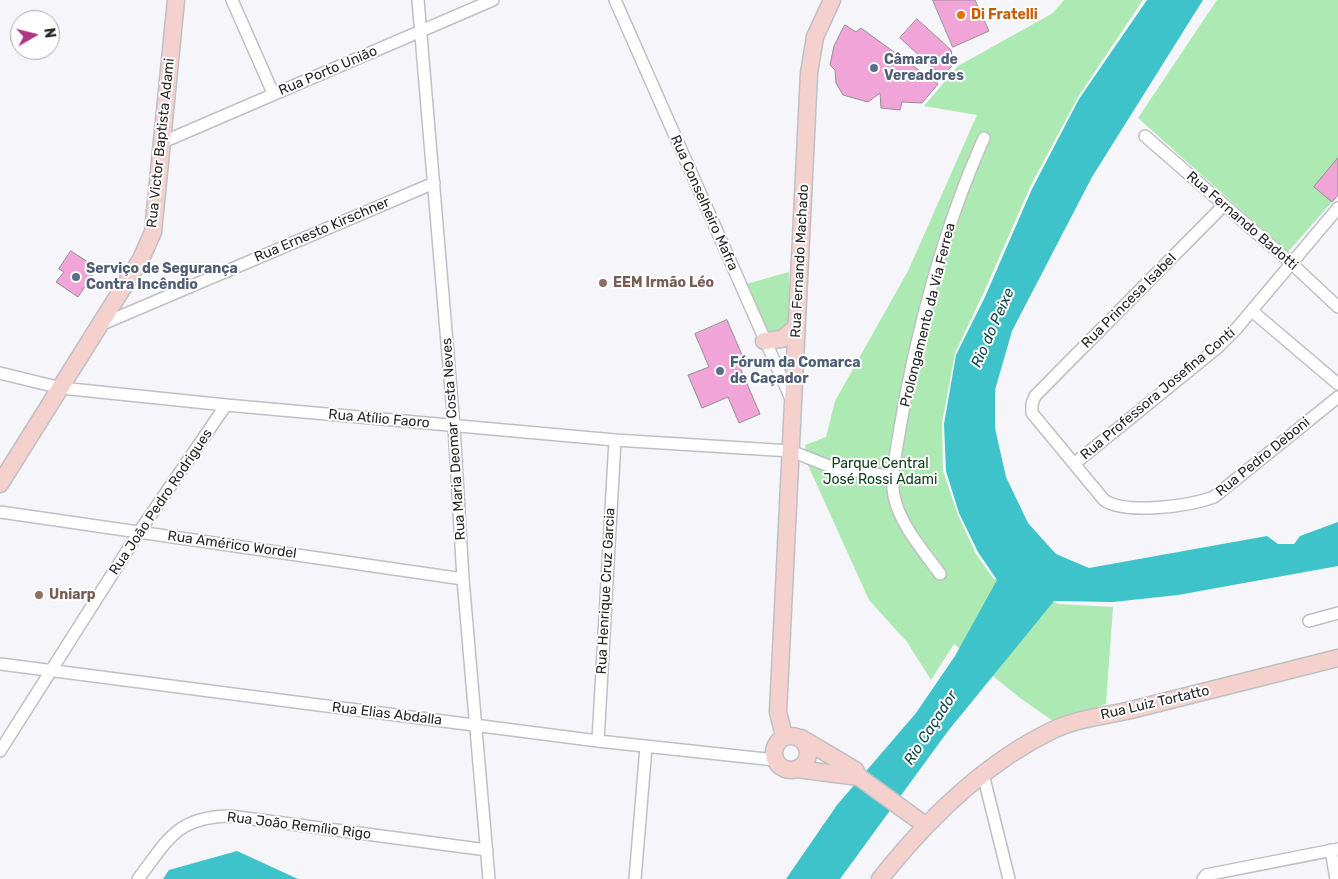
<!DOCTYPE html>
<html>
<head>
<meta charset="utf-8">
<style>
	body { margin:0 }
	#map { position:relative; width:1338px; height:879px; overflow:hidden; background:#f5f5fa; font-family:Rubik,sans-serif }
	canvas { display:block }
	.north { position:absolute; left:10px; top:10px; width:50px; height:50px; box-sizing:border-box; background:#fff; border:1px solid #a9a9aa; border-radius:50%; rotate:82deg; font-size:14px; font-weight:700; line-height:20px; text-align:center; color:#28282a }
	.north::after { content:''; display:block; margin:auto; width:18px; height:22px; background:#af3589; clip-path:polygon(50% 0,100% 100%,50% 72%,0 100%) }
</style>
</head>
<body>
<div id="map">
<canvas width="1338" height="879"></canvas>
<div class="north">N</div>
</div>
<script>
const ctx = document.querySelector('canvas').getContext('2d');
ctx.lineJoin = 'round';
function fill(path, color) { ctx.fillStyle = color; ctx.fill(path, 'evenodd'); }
function strokePath(path, color, width, dash) { ctx.strokeStyle = color; ctx.lineWidth = width; ctx.lineCap = dash ? 'butt' : 'round'; ctx.setLineDash(dash || []); ctx.stroke(path); }
function write(font, color, halo, rows, align = 'center') {
  ctx.font = font + ' Rubik,sans-serif'; ctx.lineWidth = 4; ctx.setLineDash([]); ctx.textBaseline = 'middle'; ctx.strokeStyle = halo; ctx.fillStyle = color; for (const [text, x, y, turn = 0] of rows) {
    ctx.save(); ctx.translate(x, y); ctx.rotate((+turn || 0) * Math.PI / 180); ctx.textAlign = isNaN(turn) ? turn : align; if (halo) ctx.strokeText(text, 0, 0); ctx.fillText(text, 0, 0); ctx.restore();
  }
}
fill(new Path2D(`
	M1064,0H1143L1078,97L1031,185L984,292L955,353L942,423L943,471L958,515L976,554L993,578L1059,604L1113,607L1106,704L1053,721L1020,698L954,644L931,680L907,642L869,600L807,463L805,445L826,437L835,401L908,271L977,115L924,106L958,66L1053,13Z
	M1217,0H1338V195L1288,252L1138,118Z
	M789,272L790,324L773,338L766,331L746,284Z`), '#ade9b3');
fill(new Path2D(`
	M1147,0H1203L1092,177L1012,331L995,390V428L1006,477L1028,523L1056,554L1089,568L1267,536L1278,544H1294L1300,536L1338,522V566L1178,595L1113,602L1054,601L948,731L840,879H786L837,805L916,713L955,656L997,580L978,552L959,513L946,471L944,424L956,355L985,297L1032,189L1079,99Z
	M237,851L298,879H163L169,870Z`), '#3fc3cb');
const building = new Path2D(`
	M933,0H975L989,31L953,47Z
	M917,19L951,50L952,55L949,57L954,64L942,76L900,38Z
	M845,25L856,32L861,28L938,84L922,103L902,102L900,110L881,108L880,93L868,102L843,95L836,83L835,70L830,65L834,46Z
	M1338,158V195L1332,202L1314,187Z
	M71,251L97,268L78,297L56,282L64,272L59,269Z
	M727,320L745,362L739,365L760,414L739,423L728,397L702,408L688,375L709,367L695,334Z`);
fill(building, '#f0a4d8');
strokePath(building, '#938f91', 1);
const street = new Path2D(`
	M232,0L273,93
	M418,0L454,426L463,579L489,879
	M615,0L792,401
	M1145,136L1291,263L1338,307
	M163,142L493,0
	M1224,205L1035,396L1032,404V413L1104,500C1126,515 1190,506 1214,497L1338,397
	M1252,311L1338,384
	M100,325L434,183
	M0,373L61,388L226,405L615,440L791,451L834,468L894,477
	M1074,464L1217,348L1237,328L1338,208
	M0,512L463,579
	M940,574C923,550 900,525 894,496C890,476 897,449 900,428C916,332 944,227 984,138
	M1309,621L1338,613
	M0,664L598,741L775,760
	M598,741L615,440
	M0,751L139,532L226,405
	M983,774L1009,879
	M1331,850L1336,879
	M138,879C168,840 176,817 230,816L487,850
	M635,879L646,747
	M1203,879L1206,875L1338,849`);
const secondary = new Path2D(`
	M764,341L782,339L796,327
	M0,484L141,259L153,232L176,0
	M774 753a17 17 0 1 1 34 0a17 17 0 1 1-34 0Z
	M784,736L778,712L809,73L815,37L832,0
	M801,738L855,770L859,777L925,825
	M797,769L859,777
	M880,879C926,821 983,764 1051,731C1077,718 1107,716 1135,709C1203,692 1270,675 1338,658`);
strokePath(street, '#bfc0c4', 14);
strokePath(secondary, '#bfc0c4', 19);
strokePath(street, '#fff', 11);
strokePath(secondary, '#f4d1cd', 16);
for (const [x, y, r, color] of [
	[961,15,5,"#e8710a"],
	[874,68,5,"#5c6f8a"],
	[76,277,5,"#5c6f8a"],
	[603,283,5,"#8d6e63"],
	[720,371,5,"#5c6f8a"],
	[39,595,5,"#8d6e63"]
]) { const dot = new Path2D(); dot.arc(x, y, r, 0, 2 * Math.PI); ctx.fillStyle = color; ctx.fill(dot); strokePath(dot, '#fff', 2); }
write('bold 14px', '#c56008', '#fff', [
	["Di Fratelli",971,15]
], 'left');
write('bold 14px', '#4e5e75', '#fff', [
	["Câmara de",884,60],
	["Vereadores",884,76],
	["Serviço de Segurança",86,269],
	["Contra Incêndio",86,285],
	["Fórum da Comarca",730,363],
	["de Caçador",730,379]
], 'left');
write('14px', '#28282a', '#fff', [
	["Rua Porto União",328,71,-23],
	["Rua Victor Baptista Adami",161,143,-84],
	["Rua Conselheiro Mafra",704,203,66],
	["Rua Fernando Badotti",1242,221,41],
	["Rua Ernesto Kirschner",322,230,-23],
	["Rua Fernando Machado",800,261,-87],
	["Rua Princesa Isabel",1129,301,-45],
	["Prolongamento da Via Ferrea",928,315,-76],
	["Rua Professora Josefina Conti",1158,394,-40],
	["Rua Atílio Faoro",379,419,5],
	["Rua Maria Deomar Costa Neves",454,439,-94],
	["Rua Pedro Deboni",1263,457,-39],
	["Rua João Pedro Rodrigues",161,502,-56],
	["Rua Américo Wordel",232,545,8],
	["Rua Henrique Cruz Garcia",606,591,-87],
	["Rua Luiz Tortatto",1155,703,-13],
	["Rua Elias Abdalla",387,714,7],
	["Rua João Remílio Rigo",299,826,7]
]);
write('bold 14px', '#785e54', '#fff', [
	["EEM Irmão Léo",613,283],
	["Uniarp",49,595]
], 'left');
write('14px', '#0e4119', '#fff', [
	["Parque Central",880,464],
	["José Rossi Adami",880,480]
]);
write('italic 15px', '#0e484b', '#fff', [
	["Rio do Peixe",993,328,-66],
	["Rio Caçador",931,728,-57]
]);
</script>
</body>
</html>
